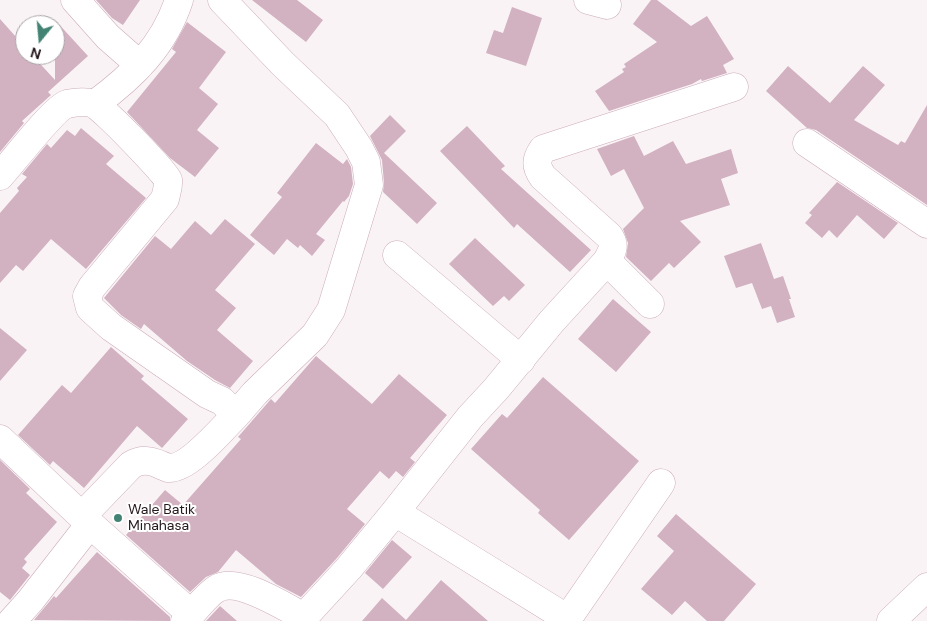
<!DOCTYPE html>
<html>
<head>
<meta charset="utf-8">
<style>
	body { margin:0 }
	#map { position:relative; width:927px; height:621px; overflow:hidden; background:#faf3f6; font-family:"DM Sans",sans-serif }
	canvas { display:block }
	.north { position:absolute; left:15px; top:15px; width:50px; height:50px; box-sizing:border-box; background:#fff; border:1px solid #a8a3a5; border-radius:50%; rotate:197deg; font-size:14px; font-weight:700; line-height:20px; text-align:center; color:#25191e }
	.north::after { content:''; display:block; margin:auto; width:18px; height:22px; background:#428373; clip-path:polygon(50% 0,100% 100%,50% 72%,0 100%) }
</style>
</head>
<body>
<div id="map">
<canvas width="927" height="621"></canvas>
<div class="north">N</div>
</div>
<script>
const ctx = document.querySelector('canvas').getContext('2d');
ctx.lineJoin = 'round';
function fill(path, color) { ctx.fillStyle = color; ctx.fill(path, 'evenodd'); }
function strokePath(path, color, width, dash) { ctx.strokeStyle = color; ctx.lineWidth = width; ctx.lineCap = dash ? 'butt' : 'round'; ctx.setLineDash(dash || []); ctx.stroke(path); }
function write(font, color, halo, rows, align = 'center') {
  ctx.font = font + ' "DM Sans",sans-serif'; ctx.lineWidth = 4; ctx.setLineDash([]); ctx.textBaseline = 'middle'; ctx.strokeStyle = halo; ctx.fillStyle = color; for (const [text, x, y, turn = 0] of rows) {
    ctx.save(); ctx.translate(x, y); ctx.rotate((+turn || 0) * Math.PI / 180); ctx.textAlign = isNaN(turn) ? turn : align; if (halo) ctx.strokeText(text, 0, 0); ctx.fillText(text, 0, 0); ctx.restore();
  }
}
fill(new Path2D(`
	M96,0H140L123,25L112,18Z
	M252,0H297L323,20L306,42Z
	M651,0H657L691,26L707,16L734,59L723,65L727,73L702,81L701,79L692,84L609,111L595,91L624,72L622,69L626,67L624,64L657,42L633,24Z
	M512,7L542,18L526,66L486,53L494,30L503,33Z
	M0,19L25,47V55H32L55,80V20L88,56L48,92L51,95L22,121L24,123L0,152Z
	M187,22L226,52L199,88L218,104L197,130L219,148L195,177L170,158L127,112L176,52L172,49Z
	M788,66L830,103L863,66L885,85L854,120L898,145L901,141L905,143L927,105V205L816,130L807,128L766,91Z
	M390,115L406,131L384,153L437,203L417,224L383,192L384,183L382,160L370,136Z
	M467,126L505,166L501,169L591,250L570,272L517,224L514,228L440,151Z
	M81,128L114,156L106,164L146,198L86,269L51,239L23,271L16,265L0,283V213L19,191L17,188L27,177L22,174L47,144L51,148L67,130L75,136Z
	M634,136L644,156L673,141L686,164L731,149L738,173L721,179L730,205L680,221L701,242L674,268L669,263L651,281L626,257L628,243L623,229L644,208L624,169L611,176L597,149Z
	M316,143L343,164L347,159L351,167L353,184L349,196L344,202L343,201L316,234L325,240L312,256L300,245L298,248L287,239L274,255L250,235L282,197L277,193Z
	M837,182L898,223L884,239L857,215L837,238L829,230L822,238L805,223L812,215L809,213Z
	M225,219L255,244L215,290L236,308L217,330L253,361L230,388L215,380L187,361L144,324L141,329L121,315L104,298L155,236L171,249L195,221L211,235Z
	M475,238L525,285L509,301L504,296L493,306L449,264Z
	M761,243L774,279L783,276L791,299H789L795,317L777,323L771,306L762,309L752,283L736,288L724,256Z
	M613,299L651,332L616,372L578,339Z
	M0,328L27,350L0,381Z
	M111,347L144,376L141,379L188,419L162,448L137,426L84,488L53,461L50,465L18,435L62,385L71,393Z
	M316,356L372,404L399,374L447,415L410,458L415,462L403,477L396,471L389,479L380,471L347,509L365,524L337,558L301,597L276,584L236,550L218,572L206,577L190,592L126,535L165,490L183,505L241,439L238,437L271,399L275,403Z
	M543,377L639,461L569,540L538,513L540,510L471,449L502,414L507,418Z
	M0,460L30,489L26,493L57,522L24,559L27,562L22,568L30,575L10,600L0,592Z
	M676,514L756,584L724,621H707L685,601L672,615L641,589L674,551L657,536Z
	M392,540L412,557L383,589L365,573Z
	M97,552L170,617V621L34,620L54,596L56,598Z
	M441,580L488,621H362L382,598L406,620Z
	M220,606L237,621H206Z`), '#d2b1c0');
const minor = new Path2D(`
	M75,0L108,37L140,65
	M588,0L607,5
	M95,104C133,76 164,46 179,0
	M807,143L927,224
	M0,176C12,163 54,108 67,104C76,102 86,101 94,104C102,107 165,172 168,180C169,186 166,193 165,199L92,287L87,296L90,308L111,327L207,394L222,401L236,415L255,393L315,335L331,310L369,185L366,162L359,148L337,115L283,64L222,0
	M397,255L521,360
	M607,261C612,251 616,246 609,236L543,177C535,166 536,159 543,149L734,87
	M0,439L90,524L191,614
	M395,512L568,619
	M82,516L131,465C142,459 150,460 161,465C163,466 166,467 168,468C188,470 223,428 236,415
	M12,621L30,601L90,524
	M185,621C191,614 211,591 218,588C239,577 285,607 304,617L349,568L395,512L470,417L496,389L552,321L607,261L650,304
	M566,621L661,483
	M891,621L927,587`);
strokePath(minor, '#ccacba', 29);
strokePath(minor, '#fff', 28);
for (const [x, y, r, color] of [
	[118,518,5,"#428373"]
]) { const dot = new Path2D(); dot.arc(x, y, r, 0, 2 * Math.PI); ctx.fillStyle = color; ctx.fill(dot); strokePath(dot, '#fff', 2); }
write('14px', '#25191e', '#fff', [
	["Wale Batik",128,510],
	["Minahasa",128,526]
], 'left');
</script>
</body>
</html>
